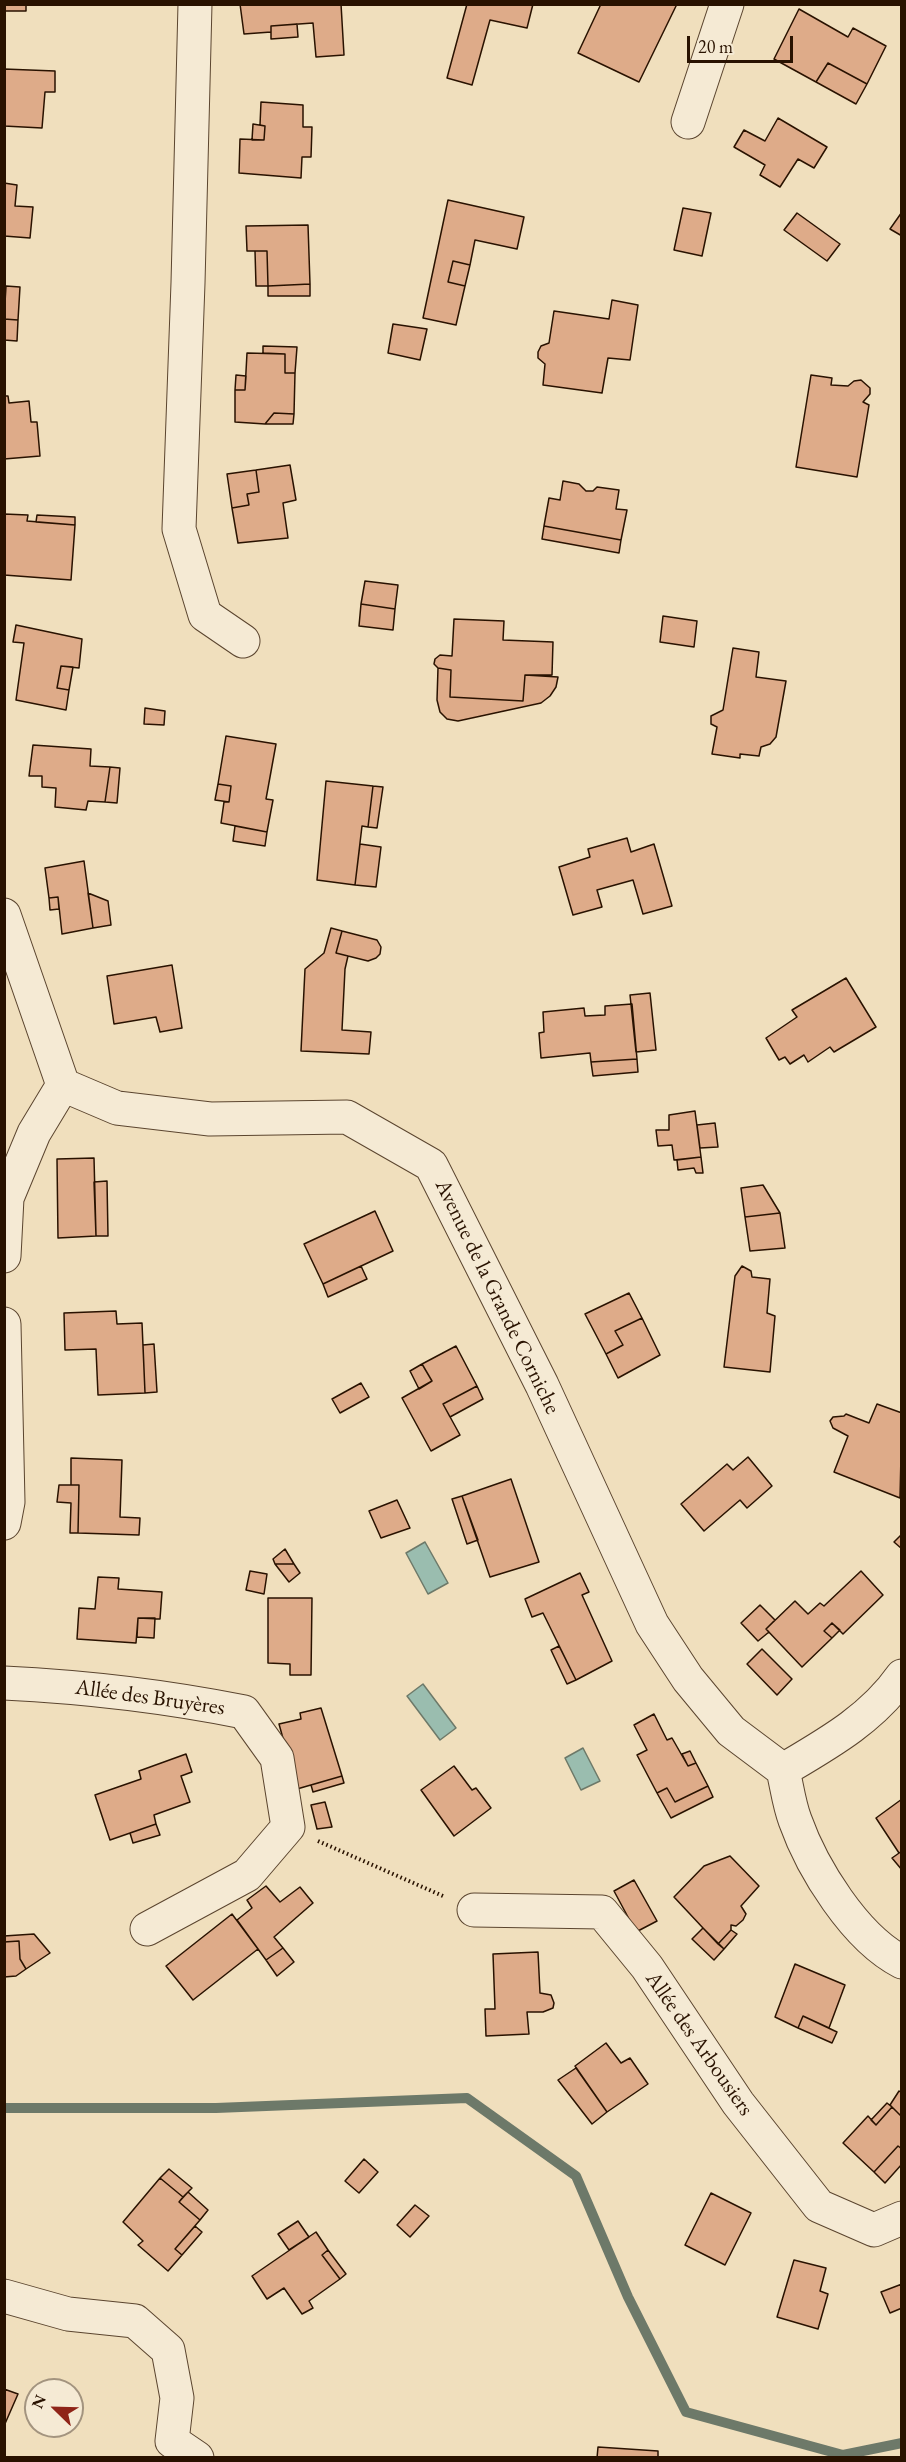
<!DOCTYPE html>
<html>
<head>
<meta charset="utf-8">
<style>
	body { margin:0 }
	#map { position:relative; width:906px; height:2462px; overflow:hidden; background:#f0dfbd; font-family:"EB Garamond",serif }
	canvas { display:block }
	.frame { position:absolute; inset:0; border:6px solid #291200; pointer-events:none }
	.north { position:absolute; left:24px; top:2378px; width:60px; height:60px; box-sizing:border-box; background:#f5ead4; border:2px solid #a3947f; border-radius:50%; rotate:293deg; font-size:16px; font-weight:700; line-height:24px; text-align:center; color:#291200 }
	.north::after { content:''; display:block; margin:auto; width:21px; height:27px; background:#8f2418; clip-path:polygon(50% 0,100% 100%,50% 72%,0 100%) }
	.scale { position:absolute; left:687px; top:36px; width:106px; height:27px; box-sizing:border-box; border:3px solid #291200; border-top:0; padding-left:8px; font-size:18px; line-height:21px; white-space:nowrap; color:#291200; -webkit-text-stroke:4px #f5ead4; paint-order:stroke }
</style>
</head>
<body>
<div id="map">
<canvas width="906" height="2462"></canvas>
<div class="frame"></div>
<div class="north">N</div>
<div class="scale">20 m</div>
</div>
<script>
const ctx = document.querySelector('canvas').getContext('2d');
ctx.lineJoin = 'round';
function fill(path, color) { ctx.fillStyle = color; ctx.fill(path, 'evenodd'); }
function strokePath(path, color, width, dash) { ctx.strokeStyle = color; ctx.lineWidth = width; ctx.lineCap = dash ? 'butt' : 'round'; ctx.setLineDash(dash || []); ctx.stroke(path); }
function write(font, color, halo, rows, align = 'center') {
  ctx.font = font + ' "EB Garamond",serif'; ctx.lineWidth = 4.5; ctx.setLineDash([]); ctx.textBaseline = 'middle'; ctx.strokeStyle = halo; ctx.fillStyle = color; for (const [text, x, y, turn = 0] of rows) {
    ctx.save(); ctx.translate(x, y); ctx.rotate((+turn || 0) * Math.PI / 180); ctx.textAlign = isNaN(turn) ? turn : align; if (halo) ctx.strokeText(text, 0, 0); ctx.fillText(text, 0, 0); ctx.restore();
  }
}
const water = new Path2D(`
	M425,1542L448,1583L428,1594L406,1553Z
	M423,1684L456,1728L440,1740L407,1696Z
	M583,1748L600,1781L581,1790L565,1758Z`);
fill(water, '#9abdaf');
strokePath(water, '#6d7969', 1.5);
strokePath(new Path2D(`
	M4,2108H216L467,2098L576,2176L628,2297L686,2412L843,2455L902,2443`), '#6d7969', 10);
const building = new Path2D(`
	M4,4H26V11H4Z
	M240,4H341L344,55L316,57L313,23L271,26V32L244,34Z
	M467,4H533L527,28L490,20L472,85L447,78Z
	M601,4H677L639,82L578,53Z
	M799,9L848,37L853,28L886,46L867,84L828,63L816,82L774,59Z
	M297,24L298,37L271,39V26Z
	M828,63L867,84L856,104L816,82Z
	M4,69L55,71V92H45L42,128L4,126Z
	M261,102L303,105V127H312L311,157H302L301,178L239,173L240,139L264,140L265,126L260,125Z
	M778,118L827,147L814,168L798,159L780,187L760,175L765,165L734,147L744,130L765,141Z
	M253,124L265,126L264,140H252Z
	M4,183L17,185L15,206L33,207L30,238L4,236Z
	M448,200L524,217L517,249L475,240L470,265L453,261L448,282L465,286L456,325L423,318Z
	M683,208L711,213L702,256L674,250Z
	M902,212V236L890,229Z
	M797,213L840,244L827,261L784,230Z
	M308,225L310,284L268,286L267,251H247L246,226Z
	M255,251H267L268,286H256Z
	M453,261L470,265L465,286L448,282Z
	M310,284V296H268V286Z
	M6,286L20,287L18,320L4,319Z
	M612,300L638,305L630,360L608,358L602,393L543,385L545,364L538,358V352L541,346L549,343L554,311L609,319Z
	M4,319L18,320L17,341L4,340Z
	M393,324L427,329L420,360L388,353Z
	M263,346L297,347L295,373H285V354L263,353Z
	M247,353L285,354V373H295L294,414L274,413L265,424L235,422V390H245Z
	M236,375L246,376L245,390H235Z
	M811,375L832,378L831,385L848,386L854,381L861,380L870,388V394L863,402L869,405L857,477L796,467Z
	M4,396H8L9,403L29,401L31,422H37L40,456L4,459Z
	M274,413L294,414L293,424H265Z
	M290,465L296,500L283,503L288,538L238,543L232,508L249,505L247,494L259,492L256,470Z
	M256,470L259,492L247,494L249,505L232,508L227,474Z
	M563,481L579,484L586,491H593L597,487L619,490L616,509L627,510L621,540L544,526L549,498L560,500Z
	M4,514L28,515L27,521L75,525L71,580L4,575Z
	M37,515L75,517V525L36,522Z
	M544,526L621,540L619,553L542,539Z
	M365,581L398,585L395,609L361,604Z
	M361,604L395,609L393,630L359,626Z
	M663,616L697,621L694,647L660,642Z
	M454,619L504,621L503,640L553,642L552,675H525L523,701L450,697L451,670L438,668L434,664L435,659L440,655L452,656Z
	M16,625L82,639L79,668L61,666L57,688L69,690L66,710L16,700L24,643L13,642Z
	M733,648L759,652L756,677L786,681L776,737L770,744L761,747L759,756L740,754V758L712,754L717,727L711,724V716L723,710Z
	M61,666L73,667L69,690L57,688Z
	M438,668L451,670L450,697L523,701L525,675L558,677L556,687L550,696L541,703L458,721L447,719L440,712L437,700Z
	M145,708L165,711L164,725L144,724Z
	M226,736L276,744L266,799L273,800L267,832L221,823L224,802H229L231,786L218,784Z
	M33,745L91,749L90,766L110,767L105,802L88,801L86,810L55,807L56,788L42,787V776H29Z
	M110,767L120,768L117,803L105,802Z
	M326,781L373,786L368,827L362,826L355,885L317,880Z
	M218,784L231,786L229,802L215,800Z
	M373,786L383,787L377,828L368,827Z
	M235,826L267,832L265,846L233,841Z
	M627,838L631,852L654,844L672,906L643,914L633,880L597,890L602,907L573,915L559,867L590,857L588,849Z
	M360,844L381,847L376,887L355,885Z
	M84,861L93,928L62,934L58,897L49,898L45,868Z
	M88,893L108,901L111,925L93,928Z
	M58,897L59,909L50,910L49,898Z
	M331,928L342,931L336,953L348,956L345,969L342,1030L371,1032L369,1054L301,1051L305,969L324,953Z
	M342,931L377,940L381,947L380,954L376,958L368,961L336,953Z
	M172,965L182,1028L160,1032L156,1017L114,1024L107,976Z
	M846,978L876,1027L834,1052L830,1047L808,1062L804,1055L790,1064L785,1057L779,1060L766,1038L797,1017L792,1010Z
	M650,993L656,1050L636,1052L630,995Z
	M632,1004L637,1059L591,1062L590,1053L541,1058L539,1033L544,1032L543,1012L584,1008L585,1016L605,1015V1006Z
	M637,1059L638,1072L593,1076L591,1062Z
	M695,1111L701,1157L674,1160L672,1145L658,1146L656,1130H669V1115Z
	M715,1123L718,1147L700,1148L697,1125Z
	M701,1157L703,1173H696L694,1168L678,1170L677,1160Z
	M94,1158L96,1236L58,1238L57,1159Z
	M107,1181L108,1236H96L94,1182Z
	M763,1185L780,1213L745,1217L741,1188Z
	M375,1211L393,1251L323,1284L304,1244Z
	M780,1213L785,1248L750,1251L745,1217Z
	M361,1266L367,1279L328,1297L323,1284Z
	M742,1266L751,1271L752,1277L770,1279L767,1313L775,1316L770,1372L724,1367L735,1276Z
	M629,1293L642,1318L615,1331L623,1345L606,1354L585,1314Z
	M116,1311L117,1324L142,1323L145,1393L98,1395L96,1349L65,1350L64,1313Z
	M642,1318L660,1355L618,1378L606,1354L623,1345L615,1331Z
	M154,1344L157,1392L145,1393L143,1345Z
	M456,1346L477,1386L443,1404L460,1435L431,1451L402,1398L432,1381L422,1364Z
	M422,1364L432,1381L419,1389L410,1371Z
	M361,1383L369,1397L340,1413L332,1399Z
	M477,1386L483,1399L450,1417L443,1404Z
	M877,1404L902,1413L900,1498L834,1472L848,1436L833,1428L830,1421L833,1417L844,1416L846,1414L869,1423Z
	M748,1457L772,1486L747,1508L740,1500L704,1531L681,1504L727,1464L733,1470Z
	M71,1458L122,1460L120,1517L140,1518L139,1535L78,1533L79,1485H71Z
	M511,1479L539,1562L490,1577L462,1496Z
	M59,1485H79L78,1533H70L71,1503L57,1502Z
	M462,1496L478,1540L467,1544L452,1499Z
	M397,1500L410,1528L381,1538L369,1511Z
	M902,1534V1549L894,1542Z
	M285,1549L294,1564H275L273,1559Z
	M275,1564H294L300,1573L289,1582Z
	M250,1571L267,1574L264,1594L246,1590Z
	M861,1571L883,1595L843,1634L832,1623L824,1631L832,1638L802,1667L766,1629L795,1601L808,1614L820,1603L824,1606Z
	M580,1573L589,1592L582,1595L612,1661L576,1680L543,1613L532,1617L525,1599Z
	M98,1577L119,1578L118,1589L162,1592L160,1619L138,1618L136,1643L77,1639L79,1608L95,1609Z
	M268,1598H312L311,1675H290V1664L268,1663Z
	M760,1605L775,1620L766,1629L769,1632L758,1641L741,1623Z
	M138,1618H155L154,1638L137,1637Z
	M832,1623L840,1630L832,1638L824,1631Z
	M559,1646L576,1680L567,1684L551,1650Z
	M762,1649L792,1679L777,1695L747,1664Z
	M321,1708L342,1776L297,1789L279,1724L301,1719L300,1713Z
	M654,1714L667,1740L672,1738L688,1766L696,1763L708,1786L675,1802L667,1788L657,1793L637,1755L647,1750L634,1725Z
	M690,1751L696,1763L688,1766L682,1754Z
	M186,1754L192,1772L181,1776L190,1802L154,1815L156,1824L110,1840L95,1795L141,1779L139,1771Z
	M454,1766L472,1790L476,1788L491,1808L454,1836L421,1790Z
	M342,1776L344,1783L313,1792L311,1785Z
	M708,1786L713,1797L671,1818L657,1793L667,1788L675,1802Z
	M902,1799V1851L899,1853L876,1818Z
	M325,1802L332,1827L317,1829L311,1805Z
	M156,1824L160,1835L133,1843L130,1833Z
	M902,1851V1870L892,1858Z
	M730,1856L759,1886L741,1906L746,1914L743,1920L736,1926L731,1925V1930L718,1944L674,1897L704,1866Z
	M634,1880L657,1921L636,1932L614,1891Z
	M266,1886L280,1902L300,1887L313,1903L274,1937L283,1948L266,1960L237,1920L252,1908L247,1900Z
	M232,1914L258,1949L193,2000L166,1966Z
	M703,1928L724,1949L714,1960L692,1939Z
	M731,1930L737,1934L724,1949L718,1944Z
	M34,1934L50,1953L26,1969L20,1959L19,1941L4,1942V1936Z
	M19,1941L20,1959L26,1969L16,1976L4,1977V1942Z
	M283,1948L294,1962L277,1976L266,1960Z
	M538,1952L540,1993L551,1995L554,2003L553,2008L543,2012H527L529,2034L486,2036L485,2009H495L493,1954Z
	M795,1964L845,1985L829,2028L803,2016L798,2028L775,2017Z
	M803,2016L837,2032L832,2043L798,2028Z
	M606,2043L621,2063L630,2058L648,2084L607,2112L575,2066Z
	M576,2068L607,2112L592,2124L558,2080Z
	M899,2091L902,2093V2117L890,2105Z
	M887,2103L892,2107L876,2125L871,2120Z
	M892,2107L902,2117V2149L898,2146L874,2172L843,2143L868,2116L876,2125Z
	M898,2146L902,2149V2164L885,2183L874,2172Z
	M364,2159L378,2172L359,2193L345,2181Z
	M169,2169L192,2188L183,2197L160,2178Z
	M160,2178L183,2197L179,2202L200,2220L175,2249L182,2255L168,2271L138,2245L143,2241L123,2222Z
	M188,2192L208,2210L200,2220L179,2202Z
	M711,2193L751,2213L725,2265L685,2245Z
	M415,2205L429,2216L410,2237L397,2225Z
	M298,2221L309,2237L289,2250L278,2234Z
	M195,2226L202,2232L182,2255L175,2249Z
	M316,2232L328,2250L322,2255L340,2279L309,2301L313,2308L302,2314L284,2288L267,2299L252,2276Z
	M328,2250L346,2274L340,2279L322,2255Z
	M794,2260L826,2268L820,2291L828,2294L818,2329L777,2317Z
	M902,2284V2308L890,2313L881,2292Z
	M4,2389L18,2394L4,2426Z
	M598,2447L658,2451V2458H597Z`);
fill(building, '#deab89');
strokePath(building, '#291200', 1.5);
const minor = new Path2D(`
	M195,4L188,283L179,529L205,615L243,641
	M688,122L727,4
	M4,915L63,1085L117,1108L210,1119L347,1117L431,1165L542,1385L652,1624L688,1679L731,1731L783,1770C827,1744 872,1719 902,1676
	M4,1256L7,1198L34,1133L63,1085
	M4,1324L8,1502L4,1523
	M4,1683C86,1687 164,1696 244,1712L277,1758L288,1827L247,1875L147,1929
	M783,1770C787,1787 789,1804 795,1820C812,1868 855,1938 902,1962
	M474,1910L602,1912L647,1967L738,2103L819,2206L874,2230L902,2218
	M4,2296L68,2314L135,2321L168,2350L177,2398L172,2441L197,2458`);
strokePath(minor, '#5b452f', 35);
strokePath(new Path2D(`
	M318,1841L443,1896`), '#291200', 4, [1.5, 3]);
strokePath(minor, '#f5ead4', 33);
write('22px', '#291200', '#f5ead4', [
	["Avenue de la Grande Corniche",497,1297,64],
	["Allée des Bruyères",150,1698,8],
	["Allée des Arbousiers",699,2044,55]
]);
</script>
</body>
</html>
